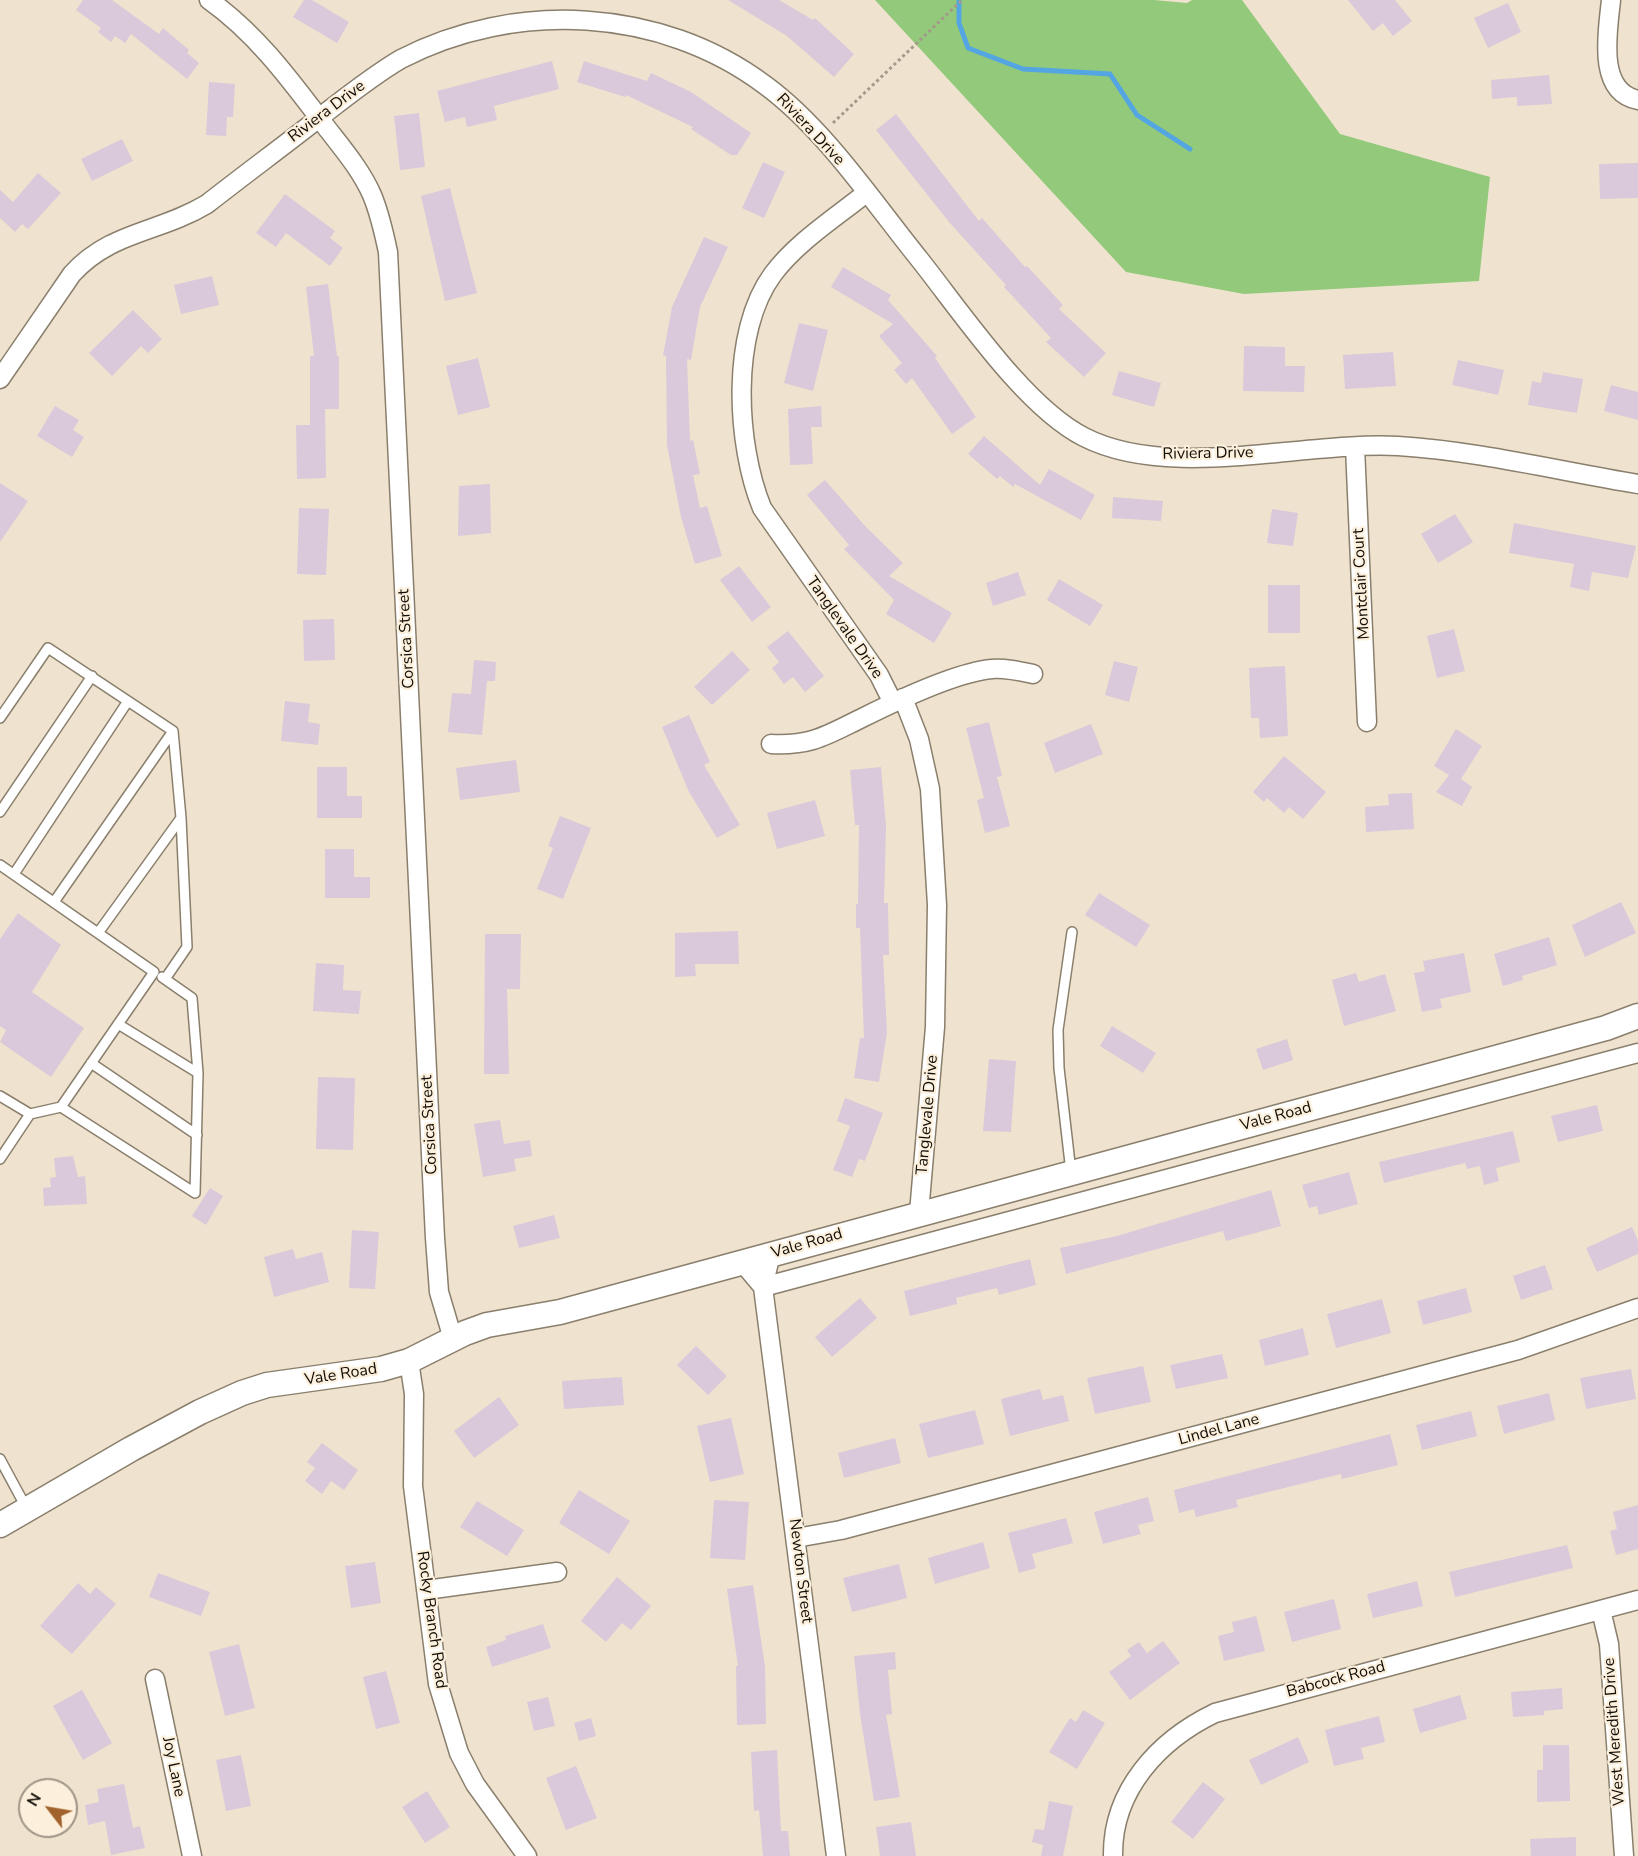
<!DOCTYPE html>
<html>
<head>
<meta charset="utf-8">
<style>
	body { margin:0 }
	#map { position:relative; width:1638px; height:1856px; overflow:hidden; background:#efe3cf; font-family:"Nunito Sans",sans-serif }
	canvas { display:block }
	.north { position:absolute; left:18px; top:1778px; width:60px; height:60px; box-sizing:border-box; background:#fcf0dc; border:2px solid #9e9586; border-radius:50%; rotate:301deg; font-size:16px; font-weight:700; line-height:24px; text-align:center; color:#100c06 }
	.north::after { content:''; display:block; margin:auto; width:21px; height:27px; background:#a2622c; clip-path:polygon(50% 0,100% 100%,50% 72%,0 100%) }
</style>
</head>
<body>
<div id="map">
<canvas width="1638" height="1856"></canvas>
<div class="north">N</div>
</div>
<script>
const ctx = document.querySelector('canvas').getContext('2d');
ctx.lineJoin = 'round';
function fill(path, color) { ctx.fillStyle = color; ctx.fill(path, 'evenodd'); }
function strokePath(path, color, width, dash) { ctx.strokeStyle = color; ctx.lineWidth = width; ctx.lineCap = dash ? 'butt' : 'round'; ctx.setLineDash(dash || []); ctx.stroke(path); }
function write(font, color, halo, rows, align = 'center') {
  ctx.font = font + ' "Nunito Sans",sans-serif'; ctx.lineWidth = 4.5; ctx.setLineDash([]); ctx.textBaseline = 'middle'; ctx.strokeStyle = halo; ctx.fillStyle = color; for (const [text, x, y, turn = 0] of rows) {
    ctx.save(); ctx.translate(x, y); ctx.rotate((+turn || 0) * Math.PI / 180); ctx.textAlign = isNaN(turn) ? turn : align; if (halo) ctx.strokeText(text, 0, 0); ctx.fillText(text, 0, 0); ctx.restore();
  }
}
fill(new Path2D(`
	M875,0H1154L1187,3L1192,0H1242L1340,134L1490,177L1479,281L1244,294L1126,272Z`), '#92c97a');
strokePath(new Path2D(`
	M959,0V23L968,48L1023,69L1110,74L1137,115L1190,149`), '#54a6e3', 5);
fill(new Path2D(`
	M83,0H112L159,34L163,28L189,50L187,53L199,63L187,79L131,34L125,43L115,36L111,42L98,32L101,28L76,10Z
	M304,0H312L349,22L337,43L293,17Z
	M728,0H779L813,20L815,18L854,54L834,77L787,36Z
	M1348,0H1395L1412,21L1393,36L1383,23L1373,31Z
	M1508,3L1521,32L1488,48L1474,18Z
	M552,61L559,89L494,106L497,120L467,127L465,117L445,122L437,91Z
	M584,61L647,81L651,73L691,92L751,133L737,155H731L691,129L693,127L626,95L625,97L577,82Z
	M1549,75L1552,104L1517,106V97L1492,99L1491,80Z
	M209,82L235,84L233,117H227L226,136L206,135Z
	M419,113L425,167L400,170L394,116Z
	M896,114L979,221L982,218L1025,267L1027,266L1063,305L1059,309L1106,353L1084,377L1046,342L1051,338L1004,287L1006,285L949,222L876,130Z
	M122,139L133,161L92,181L81,159Z
	M763,162L785,172L764,218L742,208Z
	M1638,163V198L1600,199L1599,164Z
	M38,173L61,193L28,229L22,224L15,232L0,218V190L13,202Z
	M450,188L477,293L445,301L421,196Z
	M285,194L335,231L330,238L343,248L330,266L286,233L276,247L256,233Z
	M704,237L728,247L700,307L691,360L687,359L690,441L693,440L700,474L693,475L700,508L707,506L722,556L695,564L681,517L667,445L666,356L663,355L672,307Z
	M843,267L891,295L888,300L937,356L935,358L976,417L952,434L912,378L906,384L894,370L902,363L879,336L893,324L831,287Z
	M212,276L219,305L181,314L174,285Z
	M328,284L337,356H339V409H325L326,478L297,479L296,425H310V356H314L306,287Z
	M133,310L162,339L148,353L141,346L112,376L89,353Z
	M799,323L828,330L813,391L784,383Z
	M1244,346L1285,347V366H1305L1304,392L1243,391Z
	M1393,352L1396,386L1345,389L1343,355Z
	M478,358L490,407L458,415L446,366Z
	M1458,360L1504,370L1498,395L1452,385Z
	M1119,371L1161,383L1154,407L1112,395Z
	M1543,372L1583,379L1577,413L1528,405L1532,381L1541,383Z
	M1611,385L1638,392V420L1604,411Z
	M55,406L79,420L73,430L84,437L72,457L37,436Z
	M821,406L822,427H811L813,464L790,465L788,409Z
	M984,436L1040,485L1049,469L1095,495L1081,520L1015,484L1013,487L1000,476L997,479L968,454Z
	M825,480L866,527L903,563L889,576L952,613L934,643L886,614L894,600L844,549L849,545L807,495Z
	M0,483L28,501L0,542Z
	M490,484L491,533L458,536L459,486Z
	M1113,497L1163,501L1161,521L1112,518Z
	M299,508L329,509L326,575L297,574Z
	M1272,509L1298,513L1293,546L1267,543Z
	M1455,514L1473,542L1438,563L1421,534Z
	M1514,523L1636,546L1628,578L1592,572L1589,591L1570,587L1574,564L1509,553Z
	M739,566L771,607L752,622L720,580Z
	M1018,572L1026,595L993,606L986,583Z
	M1059,579L1103,605L1090,626L1047,600Z
	M1268,585H1300V633H1268Z
	M334,619L335,660L304,661L303,620Z
	M1454,629L1465,671L1437,678L1427,636Z
	M788,631L824,676L805,692L793,677L784,684L772,668L779,662L767,647Z
	M732,651L750,670L712,705L694,687Z
	M474,660L496,662L495,681H487L482,735L448,732L452,693L471,694Z
	M1114,661L1138,667L1129,702L1105,695Z
	M1285,666L1288,736L1260,738L1259,718H1251L1249,668Z
	M285,701L310,704L308,722L320,724L318,745L281,741Z
	M689,715L710,762L704,765L740,825L717,838L689,792L662,727Z
	M989,722L1002,776L997,777L1010,826L985,833L977,800L984,798L966,728Z
	M1091,724L1103,754L1055,773L1044,743Z
	M1456,729L1482,746L1461,779L1472,787L1462,806L1436,792L1449,775L1434,766Z
	M1284,756L1326,792L1303,819L1289,807L1284,813L1267,798L1264,802L1253,792Z
	M516,760L520,792L460,800L456,768Z
	M317,767H347V796H362V818H317Z
	M881,767L886,826L884,903H888L889,955H883L887,1033L879,1082L854,1078L860,1038H864L860,928H856V904H858L859,825H855L850,770Z
	M1412,793L1414,829L1366,832L1365,807L1389,805L1388,794Z
	M815,800L825,836L777,849L767,813Z
	M560,816L591,828L563,899L537,889L553,848L548,846Z
	M325,849H354V877H370V898H325Z
	M1099,893L1150,925L1136,947L1085,915Z
	M1621,902L1636,933L1585,957L1572,925Z
	M18,913L61,945L32,992L84,1028L51,1077L0,1042L6,1030L0,1026V939Z
	M738,931L739,964H695L696,976L675,977V933Z
	M485,934H521L520,989H507L509,1074H484Z
	M1549,937L1557,965L1522,976L1523,980L1503,986L1494,954Z
	M1464,953L1471,992L1440,999L1442,1008L1422,1012L1414,973L1425,971L1423,961Z
	M316,963L344,965L343,990L361,991L359,1014L313,1011Z
	M1356,973L1359,982L1385,974L1396,1011L1344,1026L1332,980Z
	M1112,1026L1156,1053L1143,1073L1100,1046Z
	M1287,1039L1293,1060L1263,1070L1256,1049Z
	M989,1059L1016,1061L1011,1132L983,1131Z
	M318,1077L355,1078L353,1150L316,1149Z
	M845,1098L883,1113L865,1161L859,1159L852,1177L833,1170L850,1126L837,1121Z
	M1597,1105L1603,1131L1558,1142L1551,1116Z
	M500,1120L504,1144L530,1140L532,1156L514,1159L516,1171L483,1177L474,1124Z
	M1513,1131L1520,1162L1496,1168L1499,1181L1484,1185L1480,1166L1467,1169L1465,1163L1384,1183L1379,1162Z
	M73,1156L78,1177L85,1176L87,1204L44,1206L43,1188L51,1187L50,1178L56,1177L54,1158Z
	M1349,1172L1358,1204L1319,1215L1317,1206L1309,1208L1302,1185Z
	M210,1188L223,1196L206,1225L192,1216Z
	M1271,1190L1281,1226L1226,1241L1223,1231L1066,1274L1060,1248L1117,1236Z
	M554,1215L560,1238L519,1248L513,1226Z
	M1632,1227L1638,1241V1254L1597,1272L1586,1248Z
	M352,1230L379,1232L375,1289L349,1288Z
	M293,1249L296,1259L322,1252L329,1282L274,1297L264,1257Z
	M1030,1259L1036,1285L999,1295L997,1288L956,1298L957,1304L910,1316L904,1291Z
	M1545,1265L1553,1289L1521,1300L1513,1276Z
	M1466,1288L1472,1312L1423,1325L1417,1301Z
	M860,1298L877,1318L832,1357L815,1337Z
	M1382,1299L1391,1333L1336,1348L1327,1314Z
	M1303,1328L1309,1355L1265,1366L1259,1340Z
	M696,1346L727,1376L708,1395L677,1365Z
	M1222,1354L1228,1378L1176,1389L1170,1365Z
	M1143,1366L1151,1402L1095,1414L1087,1378Z
	M1631,1369L1636,1399L1586,1409L1580,1378Z
	M622,1377L624,1405L564,1409L562,1381Z
	M1040,1389L1043,1400L1063,1395L1069,1421L1010,1436L1001,1399Z
	M1549,1393L1555,1420L1504,1434L1497,1406Z
	M499,1397L519,1425L474,1458L454,1431Z
	M975,1410L984,1444L928,1458L919,1424Z
	M1471,1411L1477,1436L1422,1450L1416,1425Z
	M731,1418L744,1474L710,1482L697,1426Z
	M1390,1434L1398,1465L1342,1479L1341,1474L1236,1500L1238,1507L1196,1517L1194,1509L1179,1513L1174,1490Z
	M895,1438L901,1463L844,1478L838,1453Z
	M322,1443L358,1470L344,1490L331,1481L322,1494L305,1481L315,1468L307,1462Z
	M579,1490L630,1521L609,1554L559,1523Z
	M1148,1497L1154,1521L1138,1525L1141,1534L1103,1544L1094,1512Z
	M714,1500L749,1502L745,1560L710,1558Z
	M477,1501L524,1530L507,1556L460,1527Z
	M1638,1505V1549L1616,1555L1610,1531L1617,1529L1613,1512Z
	M1066,1518L1073,1543L1032,1554L1036,1568L1019,1573L1008,1533Z
	M983,1542L990,1568L935,1584L928,1558Z
	M1567,1545L1573,1568L1455,1597L1449,1572Z
	M375,1562L381,1603L351,1608L345,1566Z
	M899,1564L907,1598L852,1612L843,1578Z
	M158,1573L210,1592L201,1616L149,1597Z
	M617,1577L651,1606L631,1630L622,1623L606,1642L581,1621Z
	M1417,1581L1423,1606L1373,1618L1367,1594Z
	M78,1583L90,1594L96,1587L116,1604L72,1654L40,1626Z
	M753,1585L765,1667L766,1724L737,1725L736,1666H738L727,1589Z
	M1334,1599L1341,1629L1292,1642L1284,1612Z
	M1256,1616L1265,1651L1224,1661L1218,1636L1234,1632L1232,1622Z
	M543,1624L551,1648L492,1667L486,1647L506,1640L505,1636Z
	M1163,1641L1180,1663L1130,1700L1109,1672L1131,1656L1127,1650L1139,1642L1147,1653Z
	M239,1644L255,1708L225,1716L209,1652Z
	M895,1652L896,1669L888,1670L892,1714L886,1715L900,1797L874,1801L860,1714L854,1656Z
	M386,1671L400,1723L376,1729L363,1677Z
	M1562,1688L1563,1709L1544,1711V1715L1513,1717L1511,1692Z
	M82,1690L112,1743L83,1760L53,1706Z
	M1460,1695L1467,1719L1420,1733L1413,1709Z
	M548,1697L555,1726L534,1731L527,1702Z
	M1083,1710L1105,1723L1077,1769L1049,1752L1070,1718L1076,1722Z
	M1379,1716L1385,1742L1361,1748L1364,1759L1334,1766L1325,1730Z
	M591,1718L596,1736L579,1741L574,1723Z
	M1298,1737L1309,1762L1261,1785L1249,1760Z
	M1543,1745H1569L1570,1801L1537,1802V1770H1543Z
	M777,1750L781,1831H788L790,1856H763L759,1810L754,1811L751,1752Z
	M241,1755L251,1806L226,1811L216,1760Z
	M576,1766L597,1818L566,1830L546,1778Z
	M1203,1782L1225,1799L1193,1839L1171,1822Z
	M124,1784L133,1828L140,1826L145,1848L111,1855L105,1821L88,1825L85,1805L99,1802L97,1789Z
	M427,1791L450,1827L425,1843L402,1807Z
	M1049,1801L1073,1806L1063,1856H1041L1043,1845L1032,1842L1035,1829L1044,1830Z
	M911,1822L916,1856H880L876,1827Z
	M1576,1837V1856H1531L1530,1839Z`), '#d9c9da');
const lane = new Path2D(`
	M0,718L48,648L173,731L181,818L187,947L165,979
	M0,812L92,676
	M0,865L154,972L61,1107
	M14,874L128,701
	M54,902L173,731
	M98,933L181,818
	M162,977L192,998L198,1073L195,1193
	M118,1024L198,1073
	M91,1063L197,1135
	M0,1096L30,1114
	M0,1159L30,1114L61,1107L195,1193
	M1071,1172L1059,1068L1058,1030L1072,932
	M0,1459L27,1509`);
const street = new Path2D(`
	M209,0C257,34 291,81 326,127C343,149 361,170 372,195C380,214 384,233 388,252L435,1238L439,1292L453,1339
	M1611,0C1608,30 1596,92 1638,100
	M866,193C835,218 797,242 773,274C730,332 736,444 762,508L879,675L893,703
	M0,379L72,274C111,231 159,233 207,204C244,175 282,147 319,118C346,97 372,76 401,59C515,0 661,7 765,85C825,129 873,202 920,260C962,313 1025,407 1084,437C1170,481 1304,441 1398,446C1478,451 1559,471 1638,484
	M1355,447L1367,722
	M903,698L919,739L930,789L937,905L935,1027L919,1213
	M771,744C812,746 827,735 862,718C894,702 957,672 992,669C1006,668 1019,671 1033,674
	M742,1262L763,1287L771,1254
	M409,1361L414,1394L413,1486L438,1684L459,1753L475,1784L527,1856
	M796,1538L841,1530L1518,1350L1638,1308
	M426,1590L557,1572
	M1601,1610L1609,1644L1624,1856
	M155,1679L192,1856
	M836,1856L763,1287L1638,1053
	M1113,1856C1112,1790 1159,1740 1215,1713L1638,1600`);
const secondary = new Path2D(`
	M0,1525L131,1449L200,1412L242,1393L267,1385L381,1369L409,1361L465,1333L487,1325L560,1312L1606,1028L1638,1016`);
strokePath(lane, '#8a7f6c', 12);
strokePath(street, '#8a7f6c', 21);
strokePath(secondary, '#8a7f6c', 27);
strokePath(new Path2D(`
	M833,123L962,0`), '#a39a8a', 3, [3, 3]);
strokePath(lane, '#fff', 9);
strokePath(street, '#fff', 18);
strokePath(secondary, '#fff', 24);
write('16px', '#100c06', '#fcf0dc', [
	["Riviera Drive",327,112,-37],
	["Riviera Drive",810,130,47],
	["Riviera Drive",1208,454,-1],
	["Montclair Court",1362,584,-93],
	["Tanglevale Drive",844,628,55],
	["Corsica Street",407,639,-93],
	["Tanglevale Drive",928,1115,-85],
	["Vale Road",1276,1117,-15],
	["Corsica Street",430,1125,-93],
	["Vale Road",807,1244,-16],
	["Vale Road",341,1375,-9],
	["Lindel Lane",1219,1430,-15],
	["Newton Street",800,1571,83],
	["Rocky Branch Road",431,1620,82],
	["Babcock Road",1336,1680,-15],
	["West Meredith Drive",1615,1732,-94],
	["Joy Lane",173,1767,78]
]);
</script>
</body>
</html>
